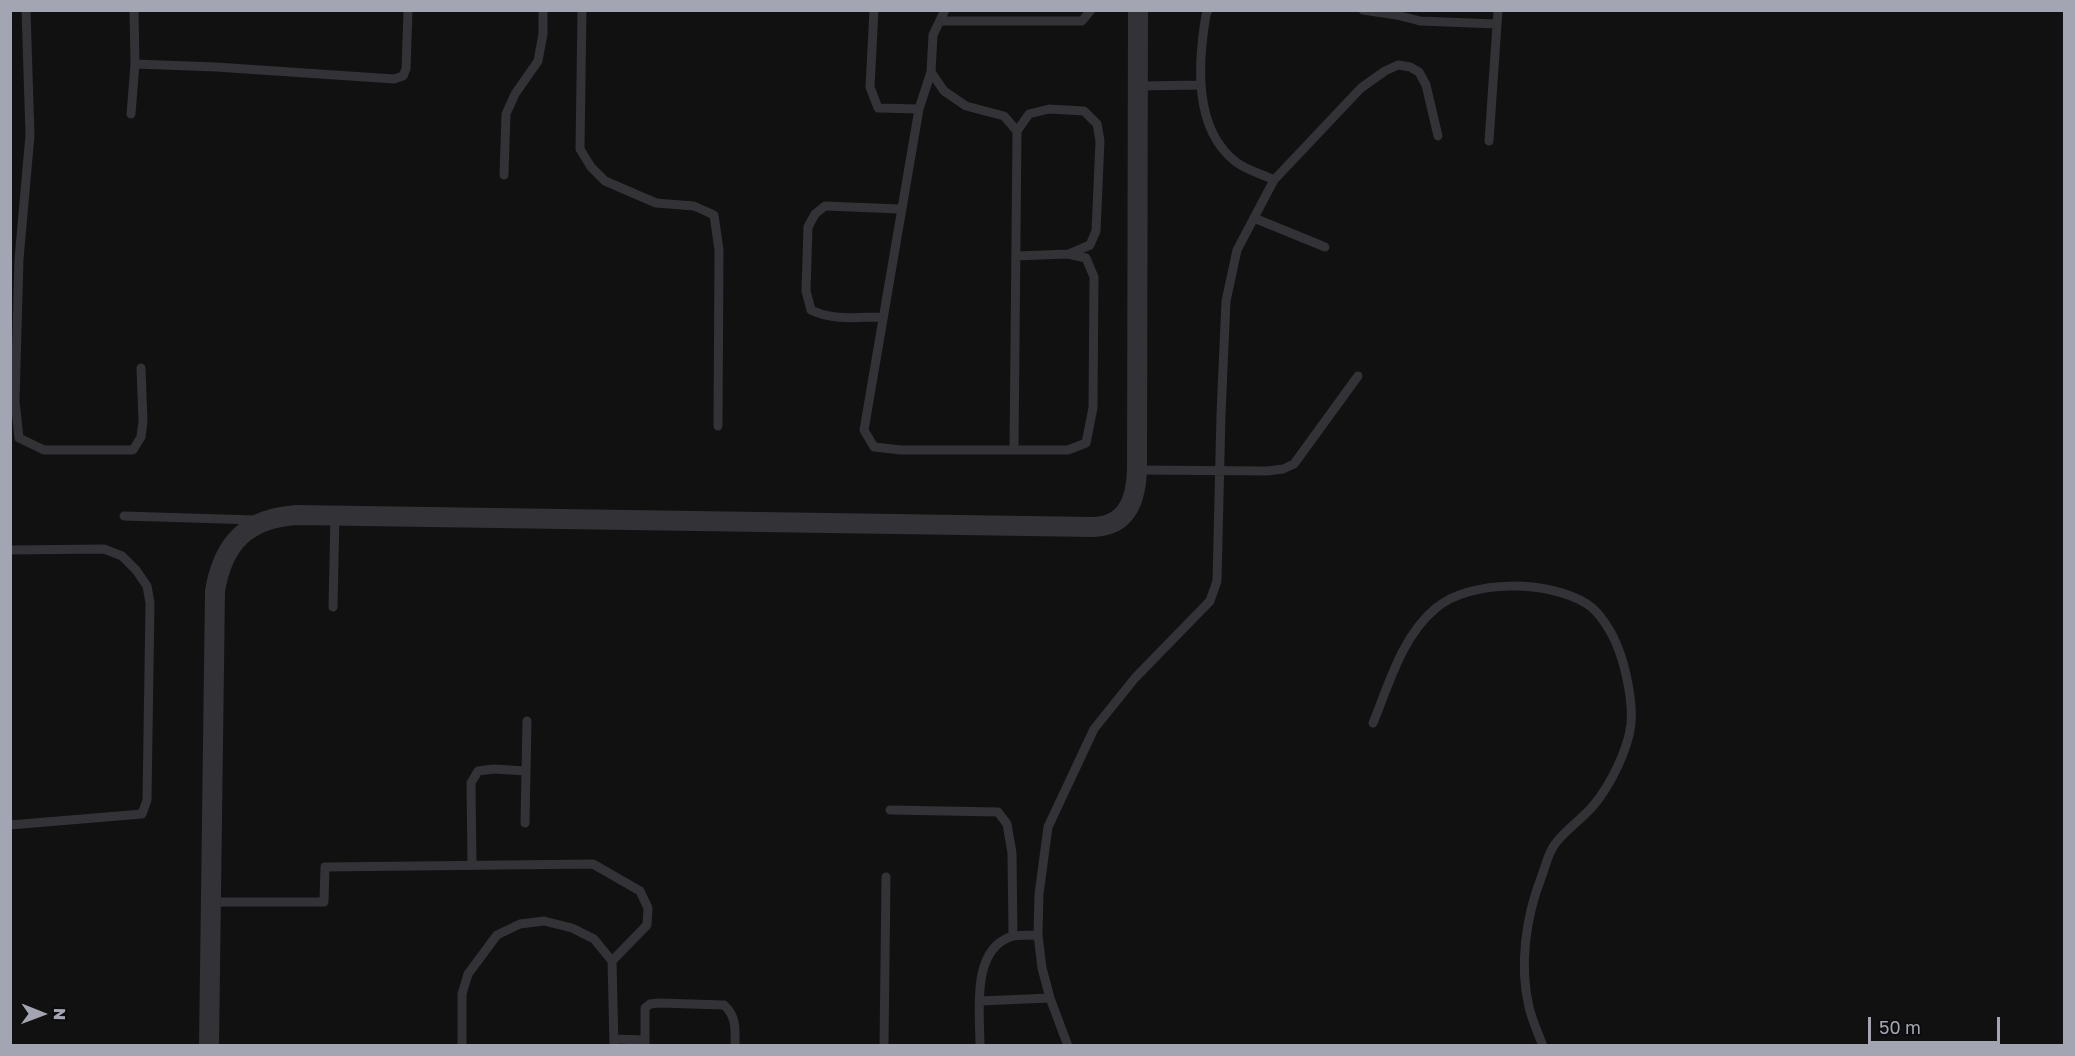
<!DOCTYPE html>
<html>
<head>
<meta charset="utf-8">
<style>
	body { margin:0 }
	#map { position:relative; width:2075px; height:1056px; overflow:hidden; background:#111112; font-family:"Golos Text",sans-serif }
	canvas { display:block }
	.frame { position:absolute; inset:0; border:12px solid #a3a6b2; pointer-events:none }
	.north { position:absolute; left:12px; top:984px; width:60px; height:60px; -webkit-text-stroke:4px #0c0c0d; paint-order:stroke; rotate:91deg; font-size:16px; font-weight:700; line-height:24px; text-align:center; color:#a3a6b2 }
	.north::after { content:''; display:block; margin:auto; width:21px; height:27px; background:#a3a6b2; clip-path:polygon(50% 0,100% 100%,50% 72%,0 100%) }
	.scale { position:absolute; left:1868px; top:1017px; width:132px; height:27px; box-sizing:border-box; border:3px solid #a3a6b2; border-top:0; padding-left:8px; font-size:18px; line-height:21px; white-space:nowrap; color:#a3a6b2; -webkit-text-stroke:4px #0c0c0d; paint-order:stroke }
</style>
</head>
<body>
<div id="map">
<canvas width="2075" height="1056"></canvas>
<div class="frame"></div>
<div class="north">N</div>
<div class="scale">50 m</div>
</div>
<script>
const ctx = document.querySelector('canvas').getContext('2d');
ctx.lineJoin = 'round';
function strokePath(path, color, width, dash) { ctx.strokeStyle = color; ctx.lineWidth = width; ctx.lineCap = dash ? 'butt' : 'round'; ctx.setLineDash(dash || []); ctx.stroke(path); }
strokePath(new Path2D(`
	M26,10L30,135L19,259L15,401L19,438L44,450H133L141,437L143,421L141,368
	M582,10L580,149L591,167L605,181L656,203L694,206L714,215L719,250L718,426
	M874,10L870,87L878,108L919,109
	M945,10L933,35L931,72L919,109L864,430L874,447L901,450H1068L1086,443L1093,408L1094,277L1086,258L1068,254L1016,256
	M1208,10L1206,15C1198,62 1193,129 1236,162C1246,170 1262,174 1274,180
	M1363,10L1397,15L1420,21L1497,24
	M940,21H1082L1091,10
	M135,64L216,67L394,79L403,76L406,69L408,10
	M931,72L944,91L966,106L1004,116L1017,131
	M1138,86L1201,85
	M131,114L135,64L134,10
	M1489,141L1498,10
	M504,175L506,114L515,94L538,61L543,34V10
	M1254,218L1325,247
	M882,317C858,317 833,321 811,310L806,291L808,227L815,214L825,206L900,209
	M1014,450L1017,131L1029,114L1049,109L1084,111L1097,124L1100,141L1096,231L1090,245L1069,254
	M1137,470L1267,471L1283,469L1294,464L1358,376
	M124,516L256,520
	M10,550L104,549L122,556L136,570L147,586L150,603L147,800L142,814L10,825
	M333,607L335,515
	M1373,723C1389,684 1402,636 1436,608C1471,579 1549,580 1587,604C1600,612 1613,634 1618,648C1626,668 1633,702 1631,724C1628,750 1610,786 1593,806C1582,819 1565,830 1555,844C1548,853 1545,868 1541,878C1526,917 1519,965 1529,1007C1532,1020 1538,1033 1543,1046
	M890,810L998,812L1007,824L1012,853L1013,936
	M525,823L527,721
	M472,865L471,783L478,771L494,769L526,771
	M211,902H324L325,867L593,864L640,891L648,908L647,925L612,961
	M980,1001L1050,998
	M614,1039L645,1040
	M462,1046V994L468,974L497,935L520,924L544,921L572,928L594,939L612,961L614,1046
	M645,1046V1008L650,1004L659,1003L724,1005C737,1017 735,1029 735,1046
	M884,1046L886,877
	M980,1046C980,1012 971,951 1010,937C1018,934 1029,936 1038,935
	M1068,1046L1050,998L1042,968L1038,935L1039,894L1048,827L1094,729L1135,678L1210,601L1217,581L1221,414L1226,301L1237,250L1274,180L1361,88L1385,71L1398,65L1410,67L1419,72L1426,85L1438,136`), '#323237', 9);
strokePath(new Path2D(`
	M209,1046L215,591C223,543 247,518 297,515L1093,527C1127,526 1136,500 1137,470L1138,10`), '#323237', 20);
</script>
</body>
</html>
